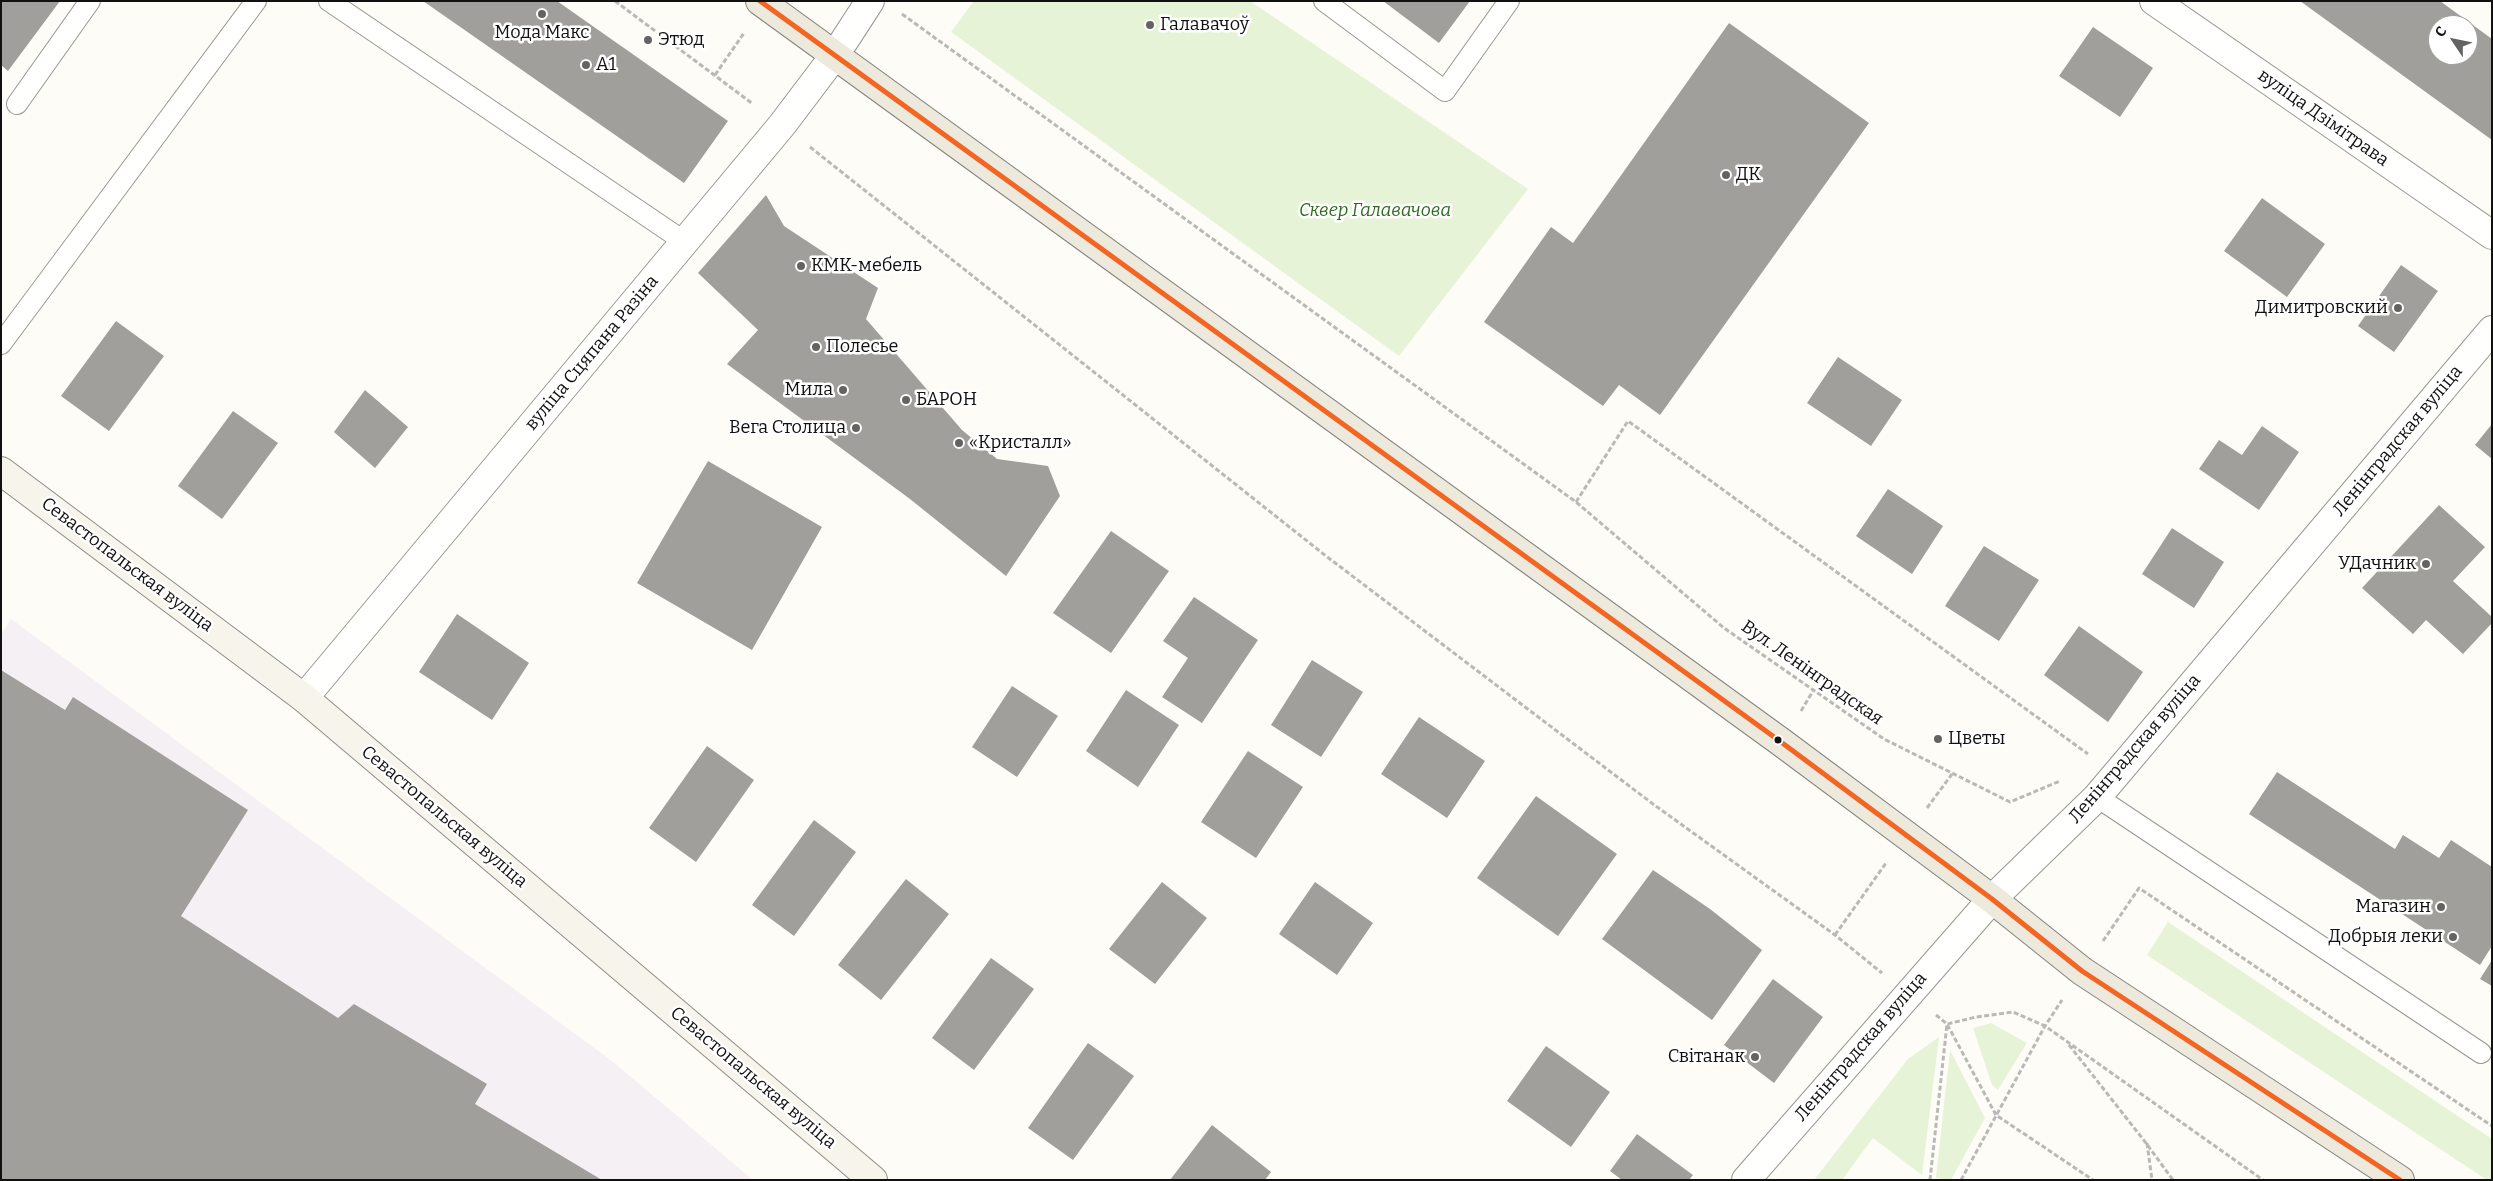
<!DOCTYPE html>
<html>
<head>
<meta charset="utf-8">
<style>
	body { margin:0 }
	#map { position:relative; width:2493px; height:1181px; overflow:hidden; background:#fdfcf7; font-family:Bitter,serif }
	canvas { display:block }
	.frame { position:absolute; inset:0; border:2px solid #111; pointer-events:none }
	.north { position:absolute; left:2428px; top:15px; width:50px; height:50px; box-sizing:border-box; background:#fff; border:1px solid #a0a0a0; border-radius:50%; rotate:304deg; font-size:14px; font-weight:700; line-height:20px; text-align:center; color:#111 }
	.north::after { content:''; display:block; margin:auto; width:18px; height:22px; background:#646362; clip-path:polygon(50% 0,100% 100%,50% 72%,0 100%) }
</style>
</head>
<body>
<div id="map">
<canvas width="2493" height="1181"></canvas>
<div class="frame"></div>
<div class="north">С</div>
</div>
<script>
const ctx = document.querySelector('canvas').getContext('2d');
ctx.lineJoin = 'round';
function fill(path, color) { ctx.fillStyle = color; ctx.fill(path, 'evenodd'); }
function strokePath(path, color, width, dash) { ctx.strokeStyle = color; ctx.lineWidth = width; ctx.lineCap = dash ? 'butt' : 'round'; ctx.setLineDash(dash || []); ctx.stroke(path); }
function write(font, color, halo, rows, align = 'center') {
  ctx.font = font + ' Bitter,serif'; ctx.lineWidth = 5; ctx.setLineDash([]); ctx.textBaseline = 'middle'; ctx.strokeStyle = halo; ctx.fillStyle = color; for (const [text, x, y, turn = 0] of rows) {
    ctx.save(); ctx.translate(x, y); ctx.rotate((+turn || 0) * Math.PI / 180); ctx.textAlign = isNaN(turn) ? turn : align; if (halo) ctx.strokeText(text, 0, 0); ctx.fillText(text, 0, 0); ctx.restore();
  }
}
fill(new Path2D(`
	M11,619L612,1061L753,1180H1V635Z`), '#f5f0f3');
fill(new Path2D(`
	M974,1H1250L1528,189L1399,356L951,32Z
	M2168,922L2492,1139V1180H2487L2147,955Z
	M1991,1023L2027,1043L1998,1090L1992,1085L1973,1028Z
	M1939,1037L1922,1175L1873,1138L1842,1180H1814L1908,1059Z
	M1950,1050L1985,1118L1951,1180L1936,1178Z`), '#e7f3d7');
fill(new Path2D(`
	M1,1H60L8,71L1,65Z
	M423,1H557L728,121L684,183Z
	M1383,1H1470L1439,43Z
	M2300,1H2440L2492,39V140ZM2438,25H2468V55H2438Z
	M1729,23L1869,123L1660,415L1619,385L1603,406L1484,322L1551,227L1573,243Z
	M2093,27L2153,68L2120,117L2059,76Z
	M766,195L784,226L878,288L866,319L962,430L997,459L1048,466L1060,496L1006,576L910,499L727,364L758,330L698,273Z
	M2262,198L2325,244L2287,297L2224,251Z
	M2401,265L2438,291L2394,352L2358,326Z
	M116,321L164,356L109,431L61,396Z
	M1838,357L1902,400L1871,446L1807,403Z
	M365,390L408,427L375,468L334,432Z
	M233,411L278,443L222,519L178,486Z
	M2492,424V459L2475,445Z
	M2262,426L2299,452L2259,510L2199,469L2219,440L2242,455Z
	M708,461L822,527L752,650L637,583Z
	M1888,489L1943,526L1912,574L1856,536Z
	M2439,505L2485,547L2453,581L2492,617V623L2463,654L2426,620L2413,634L2362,588Z
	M2172,528L2224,562L2194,608L2142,574Z
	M1111,531L1169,571L1111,653L1053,613Z
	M1984,546L2039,580L1999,641L1945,606Z
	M1194,597L1258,640L1202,723L1162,697L1188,658L1163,641Z
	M457,614L529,663L492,720L419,672Z
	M2079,626L2143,672L2108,722L2044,675Z
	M1312,660L1363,692L1321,757L1271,725Z
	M1,670L65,710L73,697L248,810L181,916L338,1018L354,1004L487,1084L475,1104L602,1180H1Z
	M1012,686L1058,716L1017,777L972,747Z
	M1126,690L1179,725L1138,787L1086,751Z
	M1419,717L1485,761L1447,818L1381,774Z
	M707,746L754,780L696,862L649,828Z
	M1248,751L1303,787L1256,858L1201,822Z
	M2277,772L2395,849L2403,835L2439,858L2451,840L2492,867V946L2480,965L2249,814Z
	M1536,796L1617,854L1558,936L1477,878Z
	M814,820L856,852L794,936L752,905Z
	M1653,870L1710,909L1762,950L1712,1020L1602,939Z
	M906,879L949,914L881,1000L838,965Z
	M1162,882L1207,918L1155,984L1109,949Z
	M1315,882L1373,923L1337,975L1279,934Z
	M991,958L1034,989L974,1070L932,1038Z
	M2492,960V986L2480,979Z
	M1773,979L1823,1017L1774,1083L1724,1045Z
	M1088,1043L1134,1076L1073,1160L1028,1128Z
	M1546,1046L1610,1092L1571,1147L1507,1101Z
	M1212,1125L1271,1172L1265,1180H1170Z
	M1637,1134L1693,1175L1689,1180H1622L1610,1171Z`), '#a19f9c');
const lane = new Path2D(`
	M329,1L685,242
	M1324,1L1445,91L1509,1
	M17,104L90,1
	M1,344L256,1
	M2097,797L2481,1053`);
const street = new Path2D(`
	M2154,1L2492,235
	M304,698L782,125L835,55L870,1
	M1746,1180L1992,899L2097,797L2492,330`);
const secondary = new Path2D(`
	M1,471L304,698L873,1180`);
const primary = new Path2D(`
	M760,1L1781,742L1992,899L2082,971L2400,1180`);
strokePath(lane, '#979795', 22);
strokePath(street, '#979795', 30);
strokePath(secondary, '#8e8d8b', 30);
strokePath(primary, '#858482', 30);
strokePath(new Path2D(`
	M615,1L753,104
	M902,14L1576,502L1724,628L1884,739L2010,802L2060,781
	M715,75L744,33
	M810,147L1326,556L1653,804L1835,935L1882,973
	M1576,502L1628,421L2088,754
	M1801,711L1813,691
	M1927,808L1952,774
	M1835,935L1886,863
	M2103,941L2139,888L2492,1126
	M1936,1015L1947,1024L1996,1115L2093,1180
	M2069,1045L2146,1143L2173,1180
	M2147,1143L2152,1180
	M1930,1180L1947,1024L1976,1017L2013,1012L2045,1026L2263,1180
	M1961,1180L2045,1026L2062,1000`), '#b9b9b8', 3, [5, 2.5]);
strokePath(lane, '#fffffe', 20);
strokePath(street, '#fffffe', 28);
strokePath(secondary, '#f6f4eb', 28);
strokePath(primary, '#ede9dc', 28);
strokePath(new Path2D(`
	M760,1L1781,742L1992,899L2082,971L2400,1180`), '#f26522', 5);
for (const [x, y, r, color] of [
	[542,14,5,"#646362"],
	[1150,25,5,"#646362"],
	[648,40,5,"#646362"],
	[586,65,5,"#646362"],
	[1726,175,5,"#646362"],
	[801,266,5,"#646362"],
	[2398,308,5,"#646362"],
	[816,347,5,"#646362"],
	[843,390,5,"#646362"],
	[906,400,5,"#646362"],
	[856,428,5,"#646362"],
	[959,443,5,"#646362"],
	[2426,564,5,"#646362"],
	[1938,739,5,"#646362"],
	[1778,740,4.5,"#111"],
	[2441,907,5,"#646362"],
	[2453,937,5,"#646362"],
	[1755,1057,5,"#646362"]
]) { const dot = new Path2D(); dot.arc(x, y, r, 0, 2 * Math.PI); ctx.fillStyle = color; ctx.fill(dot); strokePath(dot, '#fff', 2); }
write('18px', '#111', '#fff', [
	["Галавачоў",1160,25],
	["Мода Макс",542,33,"center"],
	["Этюд",658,40],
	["A1",596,65],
	["ДК",1736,175],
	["КМК-мебель",811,266],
	["Димитровский",2388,308,"right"],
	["Полесье",826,347],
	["Мила",833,390,"right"],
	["БАРОН",916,400],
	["Вега Столица",846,428,"right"],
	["«Кристалл»",969,443],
	["УДачник",2416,564,"right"],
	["Цветы",1948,739],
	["Магазин",2431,907,"right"],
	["Добрыя леки",2443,937,"right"],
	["Світанак",1745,1057,"right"]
], 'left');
write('18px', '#111', '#fff', [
	["вуліца Дзімітрава",2323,118,35],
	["вуліца Сцяпана Разіна",592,353,-50],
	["Ленінградская вуліца",2398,441,-50],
	["Севастопальская вуліца",127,565,37],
	["Вул. Ленінградская",1812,673,35],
	["Ленінградская вуліца",2135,749,-49],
	["Севастопальская вуліца",444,817,40],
	["Ленінградская вуліца",1861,1047,-49],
	["Севастопальская вуліца",753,1078,40]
]);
write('italic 18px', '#2f6b1f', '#fff', [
	["Сквер Галавачова",1375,211]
]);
</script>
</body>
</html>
